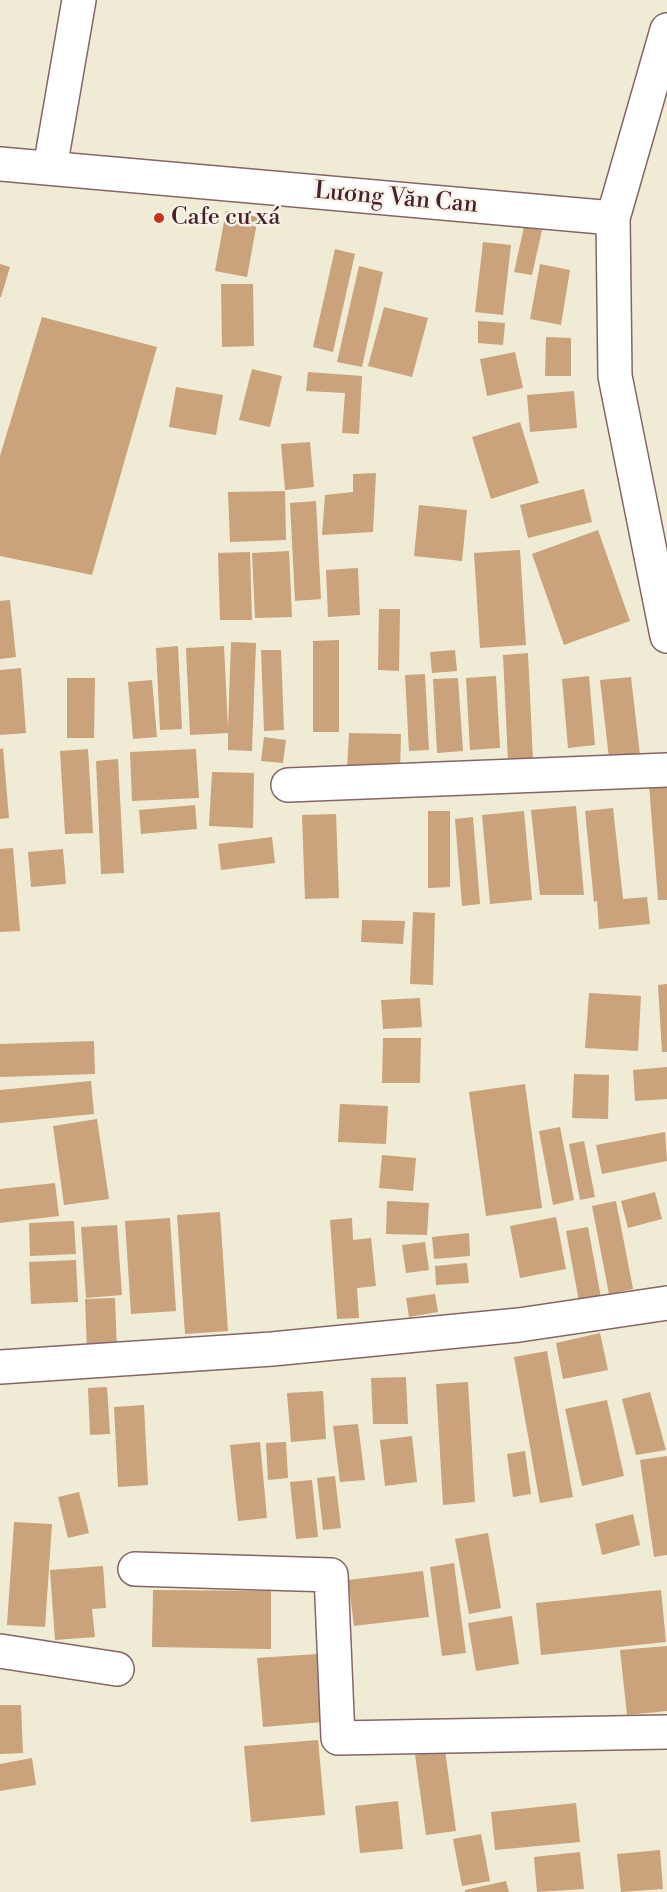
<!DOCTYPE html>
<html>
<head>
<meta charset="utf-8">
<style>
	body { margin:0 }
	canvas { display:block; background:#f0ebd5 }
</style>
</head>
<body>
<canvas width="667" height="1892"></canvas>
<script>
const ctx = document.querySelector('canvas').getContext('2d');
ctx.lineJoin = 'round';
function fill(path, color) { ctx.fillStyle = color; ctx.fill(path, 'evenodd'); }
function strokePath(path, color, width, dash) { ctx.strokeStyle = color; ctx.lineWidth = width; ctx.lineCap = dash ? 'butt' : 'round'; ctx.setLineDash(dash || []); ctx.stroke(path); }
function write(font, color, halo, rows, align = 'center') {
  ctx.font = font + ' "Libre Bodoni",serif'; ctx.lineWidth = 5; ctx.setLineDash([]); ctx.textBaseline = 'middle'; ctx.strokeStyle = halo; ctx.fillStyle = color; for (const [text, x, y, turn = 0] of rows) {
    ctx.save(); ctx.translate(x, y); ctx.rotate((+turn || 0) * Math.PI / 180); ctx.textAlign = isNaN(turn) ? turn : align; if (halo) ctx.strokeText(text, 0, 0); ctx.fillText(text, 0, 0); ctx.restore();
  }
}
fill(new Path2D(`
	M226,211L258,217L247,277L215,271Z
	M524,227L542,230L532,275L514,272Z
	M483,242L511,245L503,315L475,312Z
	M335,249L355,254L333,352L313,347Z
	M0,264L10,267L1,297H0Z
	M540,264L570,270L561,325L530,319Z
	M359,266L383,272L362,367L337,362Z
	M221,284H253L254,346L222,347Z
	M384,307L428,318L412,377L368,366Z
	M42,317L157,347L92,575L0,556V456Z
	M478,321L505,323L503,345L478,343Z
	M546,337L571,338V376H545Z
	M515,352L523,388L487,396L480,359Z
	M252,369L282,376L270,427L239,420Z
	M308,372L362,376L359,434L342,433L345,393L306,391Z
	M176,387L223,395L216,435L169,427Z
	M574,391L577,428L530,432L527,395Z
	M520,422L539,483L491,499L472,437Z
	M310,442L314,487L285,490L281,444Z
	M376,473L373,532L322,535L325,495L353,492V474Z
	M584,489L592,522L528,538L520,505Z
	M285,491L286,540L230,542L228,492Z
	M316,501L321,599L295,601L290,503Z
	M419,505L467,510L462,561L414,556Z
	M598,530L630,621L564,645L532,554Z
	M520,550L526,645L480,648L474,553Z
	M289,551L292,617L255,618L252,553Z
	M250,552L252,620H220L218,553Z
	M358,568L360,615L328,617L326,570Z
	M10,600L16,657L0,659V601Z
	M379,609H400L399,671L378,670Z
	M339,640V732H313V641Z
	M231,642L256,643L252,751L228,750V733L190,735L186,648L224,646L228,728Z
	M178,646L182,729L160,730L156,648Z
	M261,650H281L284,730L264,731Z
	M455,650L457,671L432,673L430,652Z
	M528,653L533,760L508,762L503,655Z
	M21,668L26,733L0,735V670Z
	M425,674L429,750L409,751L405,675Z
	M496,676L500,748L470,750L466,678Z
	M589,676L595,745L568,748L562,679Z
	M631,677L640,755L609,758L600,680Z
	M67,678H95L94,738H67Z
	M458,678L463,751L437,753L433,679Z
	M152,680L157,737L133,739L128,682Z
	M349,733L401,734L400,772L347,770Z
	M264,737L286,740L283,763L261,761Z
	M3,748L9,818L0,819V749Z
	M88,749L93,833L65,834L60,751Z
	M196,749L199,798L132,801L130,752Z
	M118,759L124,873L101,874L96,761Z
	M212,772L254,773L253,828L209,826Z
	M659,782L667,788V900H658L649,785Z
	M195,805L197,829L141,834L139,810Z
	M576,806L584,895H540L531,810Z
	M613,808L623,899L647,897L650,924L599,929L597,901L594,902L585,811Z
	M428,811H450V887L428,888Z
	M524,811L532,900L490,904L482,815Z
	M336,814L339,898L305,899L302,815Z
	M473,817L480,904L462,906L455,819Z
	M272,837L275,863L221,870L218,844Z
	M13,848L20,931L0,932V849Z
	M63,849L66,884L31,887L28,852Z
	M413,912L435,913L433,985L410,984Z
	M362,920L405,921L403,944L361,942Z
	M667,984V1052H662L658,985Z
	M589,993L641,996L638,1051L585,1048Z
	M420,998L422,1027L383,1029L381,1000Z
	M383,1038H421L420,1083H382Z
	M94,1041L95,1074L0,1077V1044Z
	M667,1067V1099L635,1101L633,1070Z
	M574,1074L609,1075L608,1119L572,1118Z
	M91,1081L94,1114L0,1123V1090Z
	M525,1084L542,1208L486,1216L469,1092Z
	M340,1104L388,1106L386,1144L338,1142Z
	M97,1119L109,1199L64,1205L53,1126Z
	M560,1127L574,1200L553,1205L539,1131Z
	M665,1132L667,1161L602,1174L596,1145Z
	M584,1141L595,1197L580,1200L569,1144Z
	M382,1155L416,1158L413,1191L379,1188Z
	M55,1183L59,1216L0,1223V1189Z
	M655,1192L662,1219L628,1228L621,1201Z
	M387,1201L429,1203L427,1235L386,1234Z
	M616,1201L633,1289L609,1294L592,1206Z
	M220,1212L228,1331L185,1334L177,1215Z
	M556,1217L566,1269L520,1278L510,1226Z
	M170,1218L176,1311L131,1314L125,1221Z
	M352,1218L353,1240L371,1238L376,1286L357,1288L359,1318L337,1319L330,1220Z
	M74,1221L76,1254L30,1256L29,1223Z
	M117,1225L122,1295L86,1298L81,1227Z
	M588,1227L602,1303L580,1307L566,1231Z
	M469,1233L470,1256L434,1259L432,1237Z
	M425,1242L429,1270L406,1273L402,1245Z
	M76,1260L78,1302L31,1304L29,1262Z
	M467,1263L469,1283L436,1285L435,1266Z
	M435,1294L438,1312L409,1317L406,1298Z
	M115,1298L117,1350H87L85,1299Z
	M600,1333L608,1370L563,1379L556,1343Z
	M547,1351L573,1497L540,1503L514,1357Z
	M406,1377L408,1424H373L371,1378Z
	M468,1382L475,1502L443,1505L436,1384Z
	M107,1387L110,1434L90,1435L88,1388Z
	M323,1391L326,1439L291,1442L287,1393Z
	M650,1392L666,1450L636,1455L622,1399Z
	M607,1400L624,1476L582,1486L565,1409Z
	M144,1405L148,1485L118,1487L114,1407Z
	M358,1424L365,1480L340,1482L333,1426Z
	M412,1436L417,1482L385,1486L380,1440Z
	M260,1442L267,1518L238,1521L230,1445Z
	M286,1442L288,1478L268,1480L266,1443Z
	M525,1451L531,1494L513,1497L507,1454Z
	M667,1456V1555L654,1557L640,1460Z
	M335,1476L341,1528L323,1530L317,1478Z
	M312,1480L318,1537L296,1539L290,1482Z
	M79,1492L89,1533L68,1538L58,1497Z
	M633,1514L640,1545L602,1555L595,1524Z
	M14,1522L52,1524L45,1627L7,1625Z
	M488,1533L501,1608L469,1614L455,1539Z
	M454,1563L466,1653L442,1656L430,1567Z
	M103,1566L106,1608L92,1609L95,1637L55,1640L50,1570Z
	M423,1571L429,1617L354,1626L348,1580Z
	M153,1590L271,1591V1649L152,1647Z
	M661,1590L666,1642L541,1655L536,1603Z
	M512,1616L519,1664L476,1671L468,1623Z
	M667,1646V1711L627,1715L620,1650Z
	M317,1654L323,1722L263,1727L257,1658Z
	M0,1705H21L23,1753L0,1754Z
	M318,1740L325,1815L251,1822L244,1746Z
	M445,1750L456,1831L426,1835L415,1755Z
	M32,1758L36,1785L0,1791V1764Z
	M398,1801L403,1849L360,1853L355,1806Z
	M576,1803L580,1842L495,1850L491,1812Z
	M481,1834L490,1881L462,1886L453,1839Z
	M660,1850L663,1889L621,1892L617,1854Z
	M580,1852L584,1889L537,1892L534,1857Z
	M506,1881L509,1892H465V1890Z`), '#caa27b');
const minor = new Path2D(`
	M667,30L613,218L615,376L667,636
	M0,164L613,218
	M50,168L79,0
	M288,785L667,770
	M0,1367L272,1349L519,1325L667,1303
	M135,1569L331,1575L338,1738L667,1732
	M0,1651L117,1669`);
strokePath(minor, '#846666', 36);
strokePath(minor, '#fff', 33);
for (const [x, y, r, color] of [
	[159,218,6,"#c8321e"]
]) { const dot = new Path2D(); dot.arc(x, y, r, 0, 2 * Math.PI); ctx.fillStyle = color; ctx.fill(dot); strokePath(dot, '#f7f3e8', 2); }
write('24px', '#4a1f2b', '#f7f3e8', [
	["Lương Văn Can",396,199,5]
]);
write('24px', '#4a1f2b', '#f7f3e8', [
	["Cafe cư xá",171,218]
], 'left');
</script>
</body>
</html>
